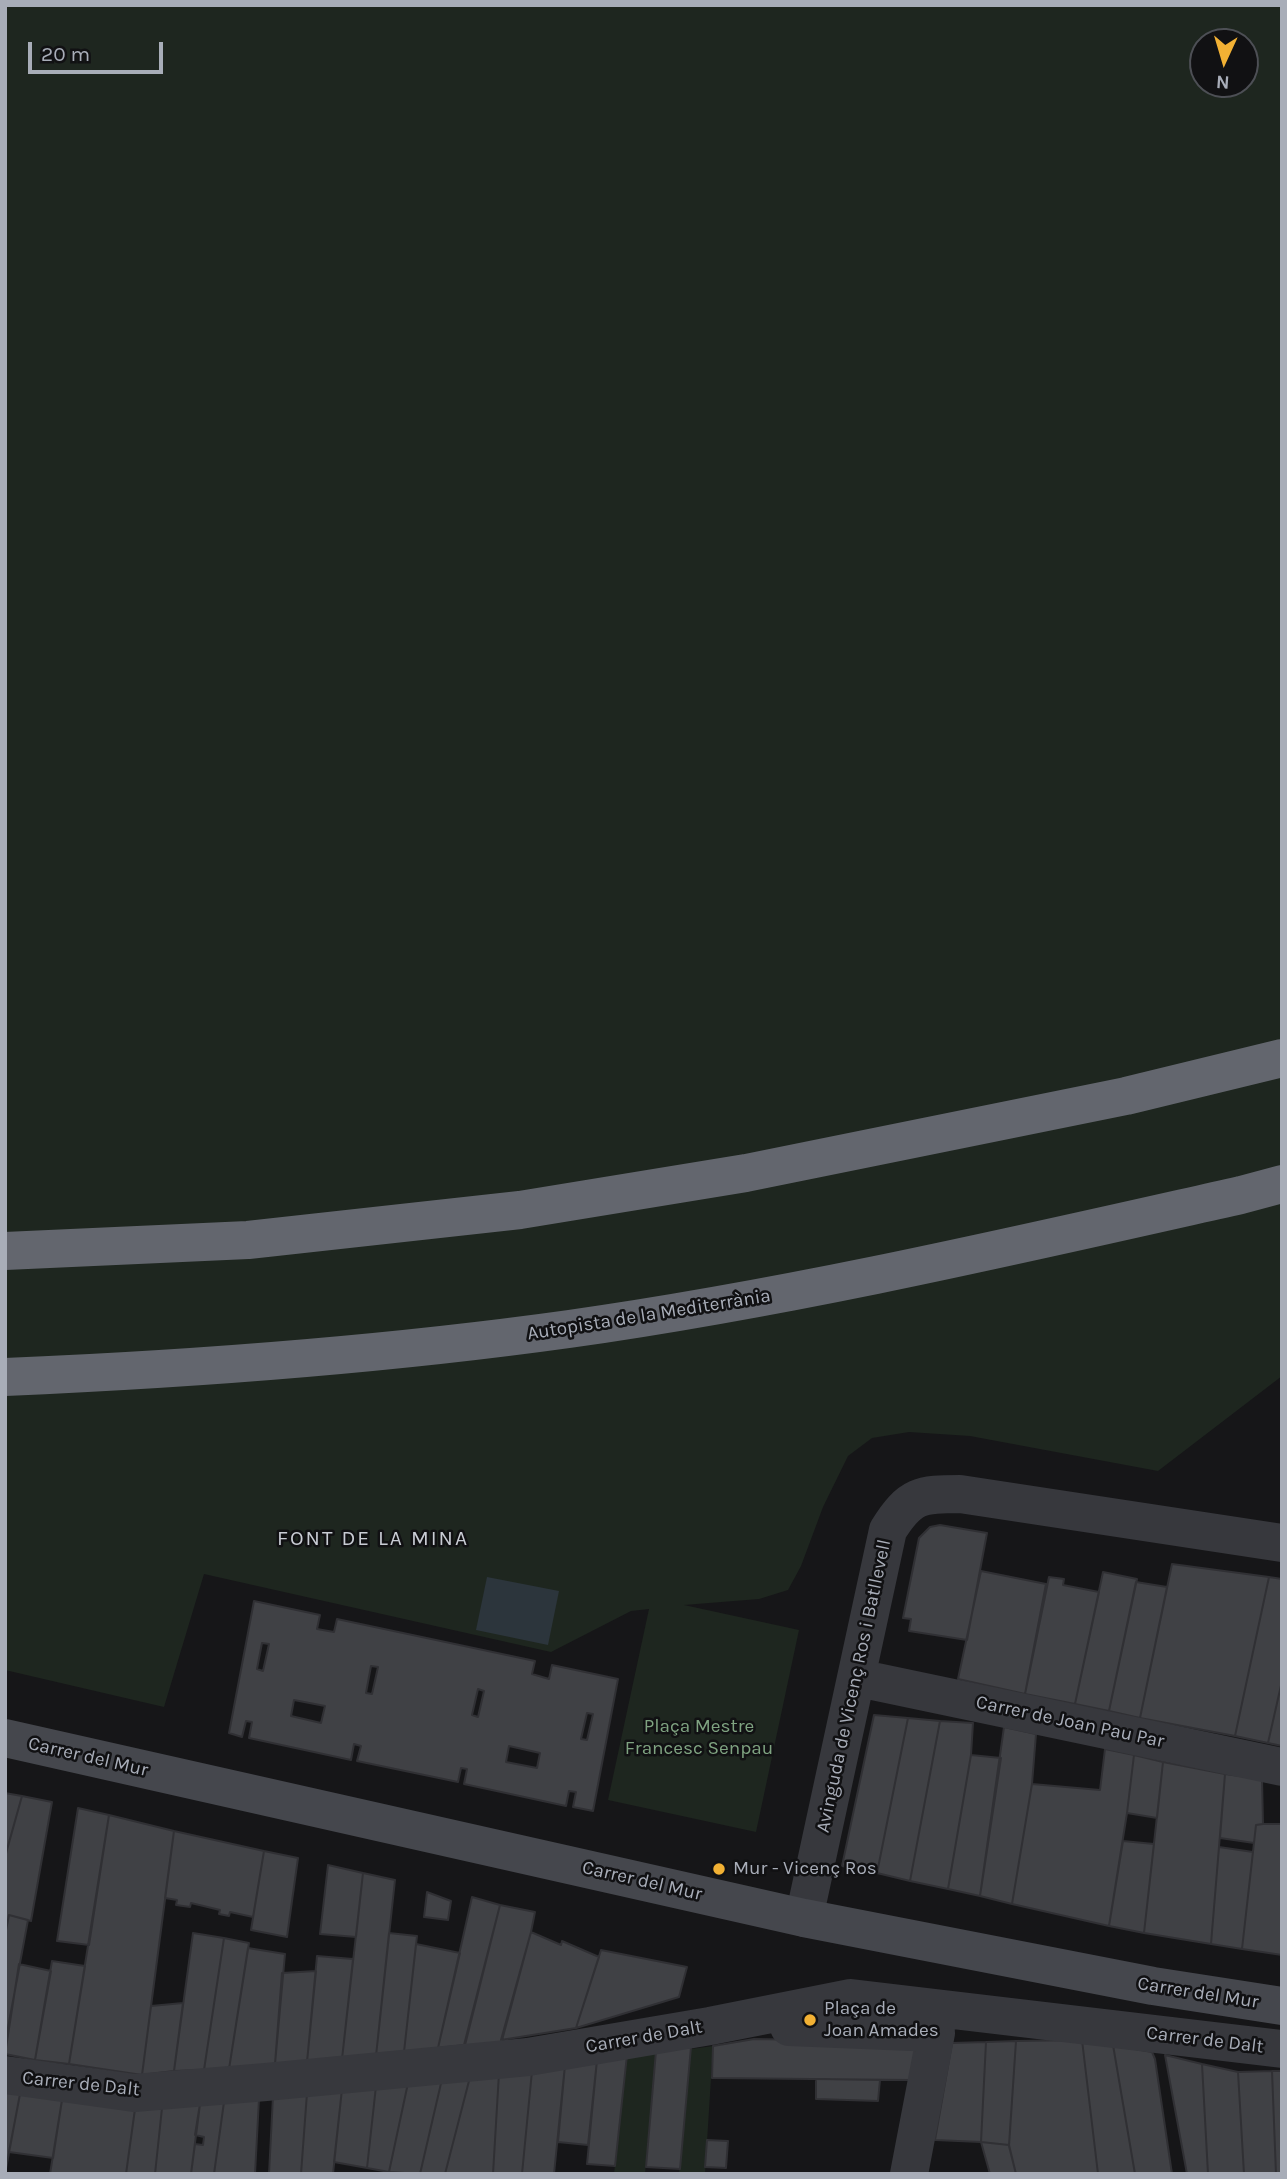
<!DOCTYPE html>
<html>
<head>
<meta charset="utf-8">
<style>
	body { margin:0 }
	#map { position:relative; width:1287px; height:2179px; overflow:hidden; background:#161618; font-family:Karla,sans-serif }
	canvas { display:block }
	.frame { position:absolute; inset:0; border:7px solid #a8adb8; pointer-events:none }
	.north { position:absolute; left:1189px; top:28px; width:70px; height:70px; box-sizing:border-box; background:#111113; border:2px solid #4d4f55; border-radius:50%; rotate:184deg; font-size:19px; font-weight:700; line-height:28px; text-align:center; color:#a8adb8 }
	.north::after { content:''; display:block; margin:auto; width:24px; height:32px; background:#f2b134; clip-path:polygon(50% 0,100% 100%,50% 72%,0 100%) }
	.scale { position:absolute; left:28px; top:42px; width:135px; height:32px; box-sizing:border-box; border:4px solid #a8adb8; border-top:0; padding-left:9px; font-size:21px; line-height:24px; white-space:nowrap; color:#a8adb8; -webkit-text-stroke:5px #111113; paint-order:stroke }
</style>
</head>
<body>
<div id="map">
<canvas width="1287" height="2179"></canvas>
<div class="frame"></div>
<div class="north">N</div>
<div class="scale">20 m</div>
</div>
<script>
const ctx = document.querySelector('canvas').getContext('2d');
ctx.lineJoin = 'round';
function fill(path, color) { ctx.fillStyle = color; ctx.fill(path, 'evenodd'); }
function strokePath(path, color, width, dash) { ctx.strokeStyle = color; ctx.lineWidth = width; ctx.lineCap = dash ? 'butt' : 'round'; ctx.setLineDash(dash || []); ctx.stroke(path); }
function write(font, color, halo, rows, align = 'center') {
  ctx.font = font + ' Karla,sans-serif'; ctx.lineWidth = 5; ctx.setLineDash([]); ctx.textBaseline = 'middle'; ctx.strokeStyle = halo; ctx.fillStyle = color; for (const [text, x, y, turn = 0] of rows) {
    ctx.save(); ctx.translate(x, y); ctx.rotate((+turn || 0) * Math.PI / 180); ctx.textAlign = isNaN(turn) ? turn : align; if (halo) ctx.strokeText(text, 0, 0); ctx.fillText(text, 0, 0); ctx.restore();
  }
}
fill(new Path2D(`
	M5,5H1282V1376L1158,1471L970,1436L909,1432L872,1438L848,1456L823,1507L801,1566L788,1590L759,1599L684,1605L799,1630L756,1832L608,1800L649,1609L631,1611L551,1652L204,1574L164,1707L5,1670ZM1203,42H1245V84H1203Z
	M713,2046L705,2174H679L691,2049Z
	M656,2051L645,2174H614L627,2055Z`), '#1e261f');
fill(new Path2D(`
	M487,1577L559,1591L548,1645L476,1630Z`), '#2c353c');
const building = new Path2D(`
	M940,1525L987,1533L967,1640L909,1631L911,1619L903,1618L919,1538L930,1527Z
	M1172,1564L1269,1577L1235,1736L1140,1718Z
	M981,1571L1046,1584L1025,1694L958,1679Z
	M1103,1572L1137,1579L1109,1711L1075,1704Z
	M1049,1577L1064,1579L1063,1585L1099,1592L1075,1704L1025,1694Z
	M1269,1577L1282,1579V1681L1268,1743L1235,1736Z
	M1136,1582L1167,1587L1140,1718L1109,1711Z
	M254,1601L320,1615L317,1629L334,1632L337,1619L535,1661L532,1674L549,1679L552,1665L618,1679L593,1811L573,1807L576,1792L569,1791L566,1806L464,1784L467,1769L461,1768L458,1782L357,1761L361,1746L354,1744L351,1760L249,1738L252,1722L246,1721L242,1737L229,1733ZM262,1643L269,1644L263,1671L257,1669ZM371,1666L378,1667L372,1694L366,1693ZM478,1689L484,1691L478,1717L472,1715ZM294,1700L325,1706L321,1723L291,1716ZM587,1713L593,1714L587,1740L581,1739ZM509,1746L540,1753L537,1768L506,1762Z
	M1282,1681V1746L1268,1743Z
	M874,1715L908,1718L877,1873L842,1866Z
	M908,1718L940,1721L910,1881L877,1873Z
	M940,1721L973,1723L971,1755L948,1889L910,1881Z
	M1004,1727L1036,1734L1032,1784L1012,1904L980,1896Z
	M1105,1749L1134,1755L1127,1813L1109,1926L1012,1904L1032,1784L1100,1790Z
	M971,1755L1001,1758L980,1896L948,1889Z
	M1134,1755L1163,1762L1157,1818L1127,1813Z
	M1163,1762L1225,1774L1211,1944L1144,1933Z
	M1225,1774L1262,1779L1263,1824L1256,1825L1254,1843L1220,1838Z
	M5,1793L22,1796L6,1853H5Z
	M22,1796L52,1802L31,1921L9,1915L5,1935V1857Z
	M78,1808L109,1815L89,1945L57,1941Z
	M109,1815L174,1831L142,2075L69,2064Z
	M1263,1824H1282V1955L1242,1949L1256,1825Z
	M174,1831L264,1851L253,1917L230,1912L229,1916L219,1914L220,1910L191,1903L190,1907L176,1905L177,1900L165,1898Z
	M1123,1841L1154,1844L1144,1933L1109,1926Z
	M1219,1847L1253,1852L1242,1949L1211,1944Z
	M264,1851L298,1858L287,1937L251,1930Z
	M328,1865L363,1873L356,1937L320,1934Z
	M363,1873L395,1880L376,2056L342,2059Z
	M427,1892L451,1901L448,1920L424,1917Z
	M472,1897L500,1905L465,2045L438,2048Z
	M500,1905L535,1912L531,1932L501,2044L463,2049Z
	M9,1915L28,1920L5,2044V1935Z
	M531,1932L561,1945L562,1941L599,1957L576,2028L501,2040Z
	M193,1933L224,1938L204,2070L174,2071Z
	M389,1933L417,1936L404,2052L376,2056Z
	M224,1938L249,1943L229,2069L204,2070Z
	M416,1944L460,1953L438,2048L404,2052Z
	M248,1948L285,1954L275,2064L229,2069Z
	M601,1950L687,1967L679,1997L576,2028Z
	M317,1956L353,1959L342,2059L307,2062Z
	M52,1961L85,1966L69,2064L35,2060Z
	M19,1964L51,1971L35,2060L5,2054Z
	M316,1971L307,2062L275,2064L282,1973Z
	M183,2003L174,2071L142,2075L151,2006Z
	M754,2039L917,2042L911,2080L712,2078L713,2046Z
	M1082,2040L1113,2045L1135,2174H1098Z
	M1082,2040L1098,2174H1016L1009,2146L1016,2041Z
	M1016,2041L1009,2145L981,2142L986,2042Z
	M986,2042L981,2142L935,2140L952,2043Z
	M1113,2045L1152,2052L1155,2059L1172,2174H1135Z
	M691,2047L680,2169L646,2167L656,2051Z
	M627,2055L615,2166L587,2164L597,2060Z
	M1165,2055L1202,2064L1208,2174H1187Z
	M597,2060L588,2145L558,2142L565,2065Z
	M1202,2064L1238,2072L1244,2174H1208Z
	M565,2065L554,2174H522L532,2071Z
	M532,2071L522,2174H493L499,2073Z
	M1272,2071H1282V2174H1276Z
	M1272,2071L1276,2174H1244L1238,2072Z
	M499,2073L493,2174H445L470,2077Z
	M470,2077L445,2174H420L442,2079Z
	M442,2079L420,2174L389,2172L408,2083Z
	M816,2079L880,2080L878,2101L816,2099Z
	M408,2083L389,2172L367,2168L376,2086Z
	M376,2086L367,2168L334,2162L342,2089Z
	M342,2089L333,2174H301L307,2093Z
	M5,2090L20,2094L5,2174Z
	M307,2093L301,2174H269L273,2096Z
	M20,2094L62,2100L53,2158L9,2152Z
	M259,2099L255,2174H214L224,2102Z
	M62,2100L135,2109L126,2174H50Z
	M224,2102L214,2174H191L195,2144L203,2145L204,2137L195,2135L200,2104Z
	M200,2104L191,2174H155L162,2108Z
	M162,2108L155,2174H126L135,2109Z
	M707,2140L728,2141L726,2168L705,2167Z
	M981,2142L1009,2145L1016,2174H990Z`);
fill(building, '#404145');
strokePath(building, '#303034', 2);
strokePath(new Path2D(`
	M858,1678L1282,1767
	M804,1918L888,1530C910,1495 920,1494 960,1494L1282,1543
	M789,2027L936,2033L909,2174
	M5,2075L134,2093L266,2082L528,2057L710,2026L851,1998L1282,2049`), '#37383d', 38);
strokePath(new Path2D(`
	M5,1738L804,1918L1153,1986L1282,2006`), '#45474d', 38);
strokePath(new Path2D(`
	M5,1251L248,1240L520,1210L746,1173L1126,1096L1282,1058
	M5,1377C194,1369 382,1355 569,1329C795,1297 1018,1245 1241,1195L1282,1184`), '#63666e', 38);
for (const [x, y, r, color] of [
	[719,1869,7,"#f2b134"],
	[810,2020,7,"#f2b134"]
]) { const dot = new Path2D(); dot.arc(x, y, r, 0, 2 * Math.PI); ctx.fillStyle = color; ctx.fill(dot); strokePath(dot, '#111113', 2.5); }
write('19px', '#a8adb8', '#111113', [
	["Autopista de la Mediterrània",649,1315,-9],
	["Avinguda de Vicenç Ros i Batllevell",854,1686,-78],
	["Carrer de Joan Pau Par",1070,1722,12],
	["Carrer del Mur",88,1757,13],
	["Carrer del Mur",642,1881,13],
	["Carrer del Mur",1198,1993,9],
	["Carrer de Dalt",644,2037,-10],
	["Carrer de Dalt",1205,2040,7],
	["Carrer de Dalt",81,2084,6]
]);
write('19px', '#7fa381', '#111113', [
	["Plaça Mestre",699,1727],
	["Francesc Senpau",699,1749]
]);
write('19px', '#a8adb8', '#111113', [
	["Mur - Vicenç Ros",733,1869],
	["Plaça de",824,2009],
	["Joan Amades",824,2031]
], 'left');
ctx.letterSpacing = '2px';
write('21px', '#c9ccd4', '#111113', [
	["FONT DE LA MINA",373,1539]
]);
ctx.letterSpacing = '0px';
</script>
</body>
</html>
